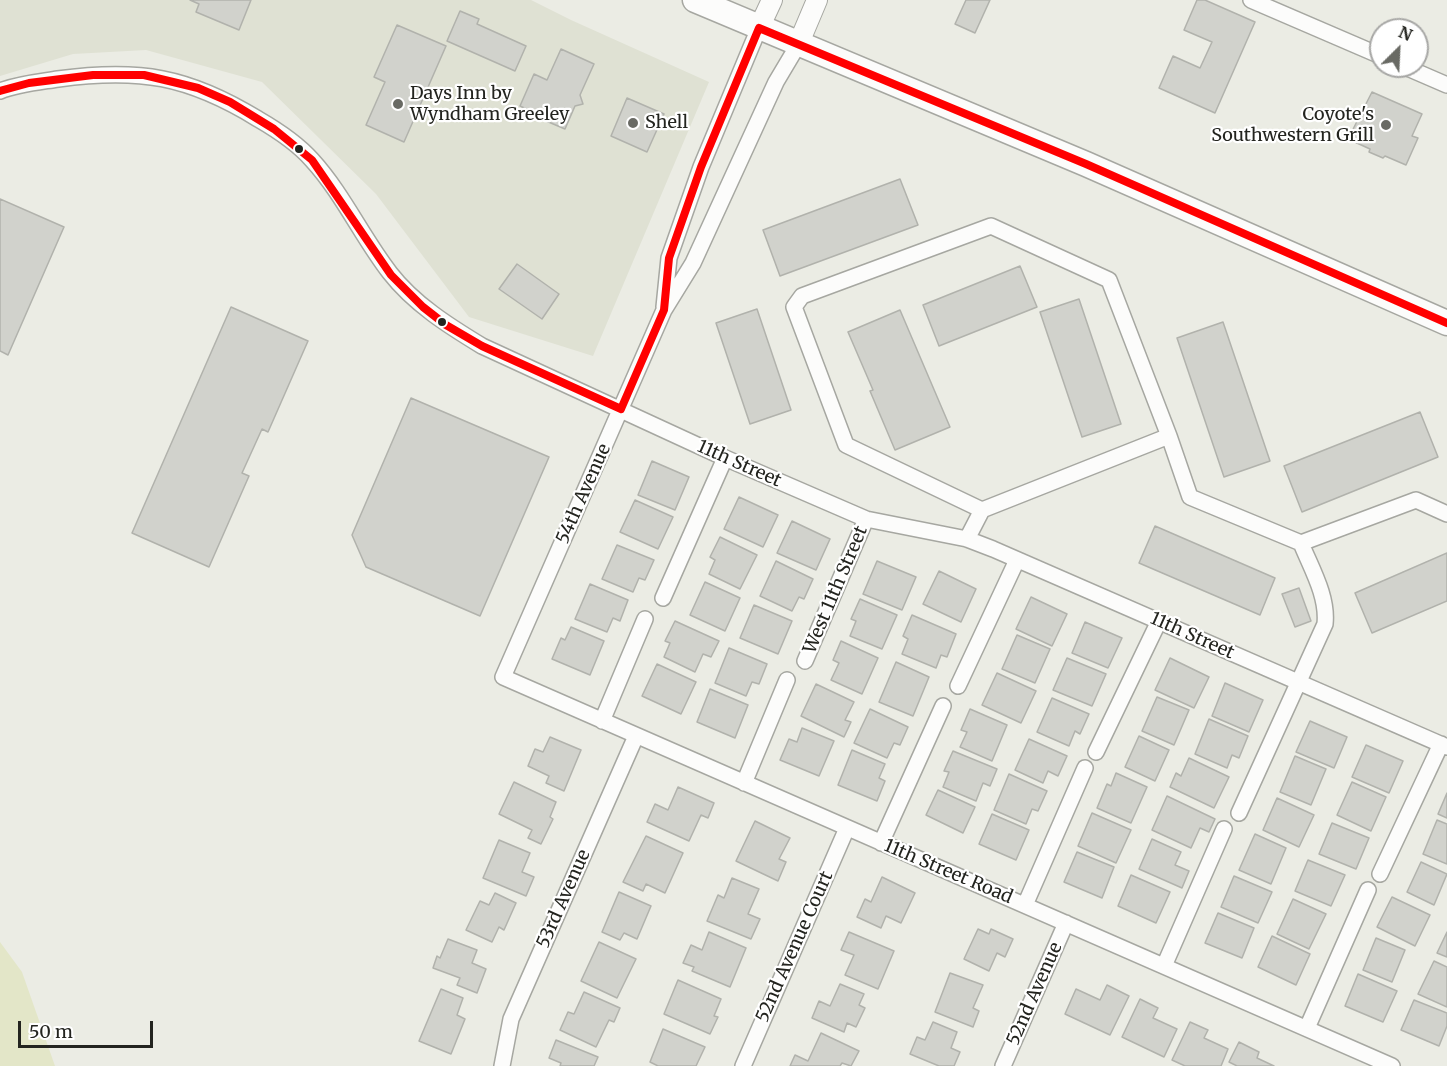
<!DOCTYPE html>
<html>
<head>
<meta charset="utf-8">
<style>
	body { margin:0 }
	#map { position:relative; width:1447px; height:1066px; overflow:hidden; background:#ebece4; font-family:Merriweather,serif }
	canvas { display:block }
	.north { position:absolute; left:1369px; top:18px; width:60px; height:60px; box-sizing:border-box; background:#fff; border:2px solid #a7a7a5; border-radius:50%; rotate:24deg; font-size:16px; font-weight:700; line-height:24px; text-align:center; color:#23241f }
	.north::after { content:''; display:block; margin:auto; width:21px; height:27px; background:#696a64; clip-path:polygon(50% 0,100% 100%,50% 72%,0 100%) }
	.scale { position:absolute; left:18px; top:1021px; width:135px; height:27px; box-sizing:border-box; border:3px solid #23241f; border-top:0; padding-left:8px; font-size:18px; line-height:21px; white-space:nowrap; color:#23241f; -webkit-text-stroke:4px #fff; paint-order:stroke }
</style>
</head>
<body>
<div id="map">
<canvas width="1447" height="1066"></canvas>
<div class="north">N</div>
<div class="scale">50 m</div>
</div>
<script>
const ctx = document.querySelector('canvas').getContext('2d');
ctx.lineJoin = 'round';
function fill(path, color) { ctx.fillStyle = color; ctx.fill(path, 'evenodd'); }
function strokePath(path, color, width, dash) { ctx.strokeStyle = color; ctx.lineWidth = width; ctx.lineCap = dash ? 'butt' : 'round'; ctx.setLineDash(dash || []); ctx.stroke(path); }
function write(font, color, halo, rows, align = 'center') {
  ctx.font = font + ' Merriweather,serif'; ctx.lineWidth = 4.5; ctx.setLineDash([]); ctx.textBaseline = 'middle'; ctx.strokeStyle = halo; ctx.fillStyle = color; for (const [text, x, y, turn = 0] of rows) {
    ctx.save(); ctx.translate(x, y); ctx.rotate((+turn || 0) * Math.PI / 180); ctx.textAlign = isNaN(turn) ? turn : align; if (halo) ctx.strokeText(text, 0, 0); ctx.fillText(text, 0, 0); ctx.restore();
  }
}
fill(new Path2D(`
	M0,0H531L571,20L709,82L593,356L469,317L376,194L262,82L146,50L73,54L0,76Z`), '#dfe1d3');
fill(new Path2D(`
	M0,942L22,972L55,1066H0Z`), '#e3e6c8');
const building = new Path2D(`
	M190,0H251L239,30L196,12L199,4Z
	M966,0H990L975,33L955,24Z
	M1197,0H1205L1255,22L1215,113L1159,88L1173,56L1200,68L1212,42L1184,30Z
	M460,11L479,19L477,24L526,46L515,71L447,41Z
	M397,25L446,46L404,142L366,125L385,82L374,77Z
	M561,49L594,64L580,95L583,104L575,106L565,129L532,115L533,112L520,106L534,74L547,80Z
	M1372,92L1422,114L1412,136L1418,138L1406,165L1385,156L1383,158L1369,152L1370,149L1348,139Z
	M627,98L664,114L647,152L611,136Z
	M900,179L918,225L780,276L763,230Z
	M0,199L64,227L8,355L0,351Z
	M517,264L559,294L542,319L499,289Z
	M1020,266L1037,307L939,346L923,305Z
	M1079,299L1121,424L1082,437L1040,312Z
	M231,307L308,341L268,432L262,429L242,473L249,476L209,567L132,533Z
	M757,309L791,410L750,424L716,323Z
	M900,310L950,427L895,450L870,391L873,390L848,332Z
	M1223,322L1270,461L1224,477L1177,338Z
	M411,398L549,457L480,616L366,567L352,535Z
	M1420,412L1438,457L1302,512L1284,466Z
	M652,461L689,477L675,510L638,495Z
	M739,497L778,515L763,547L724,529Z
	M635,500L673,517L658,549L620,532Z
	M792,521L830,539L816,570L777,553Z
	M1155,526L1275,578L1260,615L1139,563Z
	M720,537L757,555L740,589L709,574L715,560L710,557Z
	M617,545L654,560L645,580L639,578L633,592L602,579Z
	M1447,553V601L1372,633L1355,593Z
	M776,561L813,579L804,599L799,597L792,611L760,596Z
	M877,561L916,577L902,610L863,594Z
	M939,571L976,589L961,622L923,604Z
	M705,582L740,598L725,631L690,615Z
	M590,584L628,600L620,621L613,618L607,632L575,619Z
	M1299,588L1311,621L1295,627L1282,594Z
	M1031,597L1067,614L1052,646L1016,629Z
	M860,599L897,615L882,649L850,636L856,621L851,619Z
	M754,605L792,621L778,654L740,638Z
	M912,615L956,634L947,657L941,655L936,668L902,654L908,639L903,636Z
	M675,621L719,641L711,657L703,654L695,672L664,657L670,643L665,641Z
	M1085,622L1122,638L1108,668L1072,653Z
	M571,627L604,641L590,675L552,659L561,638L565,640Z
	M1017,635L1050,649L1035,683L1002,669Z
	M841,641L878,658L862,694L831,680L839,663L833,660Z
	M729,648L767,664L759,684L752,682L746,696L715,683Z
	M1067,658L1106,674L1092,706L1053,690Z
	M1170,658L1209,677L1194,708L1155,690Z
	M896,662L929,677L913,716L879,702Z
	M657,664L696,682L681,714L642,696Z
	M997,673L1036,691L1021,723L982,705Z
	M1225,683L1263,700L1249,732L1212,716Z
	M816,684L854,702L845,720L851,722L844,737L801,716Z
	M710,689L748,705L735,738L697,722Z
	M1157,697L1189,710L1174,745L1142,731Z
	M1052,698L1089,714L1080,734L1075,731L1069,746L1037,732Z
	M870,709L908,727L900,745L894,743L887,758L854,743Z
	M970,709L1007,725L992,761L960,747L967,732L961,730Z
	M1209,719L1248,736L1239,758L1232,755L1227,768L1195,754Z
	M1310,721L1347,737L1334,768L1296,752Z
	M802,728L834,741L819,776L780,760L789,739L797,742Z
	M1139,736L1169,750L1155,781L1125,767Z
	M550,737L581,750L564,791L546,783L549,776L528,766L535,749L543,752Z
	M1029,739L1067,756L1058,776L1048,771L1043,783L1015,770Z
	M1366,745L1403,761L1389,793L1352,777Z
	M852,750L885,764L879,778L885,781L877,801L838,785Z
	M953,751L997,769L990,786L983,783L976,801L943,787L949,772L944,771Z
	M1295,756L1326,769L1311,805L1280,792Z
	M1189,758L1229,777L1214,808L1170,787L1176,773L1181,776Z
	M1116,773L1147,787L1131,823L1097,808L1107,784L1111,786Z
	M1009,774L1047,791L1038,811L1032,809L1026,824L994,810Z
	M514,782L556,802L550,817L553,819L541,844L528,838L532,830L499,814Z
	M1352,782L1386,797L1371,831L1337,815Z
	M678,787L714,803L708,818L701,815L689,841L647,822L655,804L668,810Z
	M938,790L975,807L963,833L926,815Z
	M1447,793V818L1438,814Z
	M1167,796L1215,819L1209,832L1200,828L1191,848L1152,830Z
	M1277,798L1314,815L1299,847L1263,830Z
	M1092,813L1131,830L1116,863L1078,846Z
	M992,814L1029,830L1016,860L979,844Z
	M1437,820L1447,824V864L1423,854Z
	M755,821L790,838L779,859L786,862L778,881L736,861Z
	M1332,823L1369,838L1356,869L1319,854Z
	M1255,834L1286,848L1271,884L1239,870Z
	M646,836L683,853L665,893L646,884L643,891L623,882Z
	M1152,839L1181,852L1175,865L1189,871L1182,888L1139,869Z
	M499,840L530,853L522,872L534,877L526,896L483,878Z
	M1077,852L1114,867L1102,898L1064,882Z
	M1308,860L1345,875L1331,906L1295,891Z
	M1421,862L1447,874L1434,905L1407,892Z
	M1131,875L1170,892L1156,923L1118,906Z
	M1234,876L1272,892L1258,923L1221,907Z
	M882,877L915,893L901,923L886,916L881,928L857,917L865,899L871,902Z
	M732,878L759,889L748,914L760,919L751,939L707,921L718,895L724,898Z
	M619,892L651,906L637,939L624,933L620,940L602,932Z
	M495,893L516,903L504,930L499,927L492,942L466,930L480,901L489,905Z
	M1392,897L1430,915L1415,946L1377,927Z
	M1293,899L1326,914L1309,949L1277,934Z
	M1218,913L1254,928L1242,958L1205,943Z
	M978,929L989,934L991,929L1013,939L1005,957L997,953L989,971L964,959Z
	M709,932L746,948L730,987L692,971L694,967L683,963L691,945L702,950Z
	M849,932L894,951L878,989L845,975L854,955L841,950Z
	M1447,932V957L1437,953Z
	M1272,936L1310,954L1296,985L1258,967Z
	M1376,938L1405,950L1392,982L1363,970Z
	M448,939L477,950L472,963L486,969L477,993L457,985L460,978L433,968L437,956L440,958Z
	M599,942L636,959L617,998L581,981Z
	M1434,961L1447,967V1007L1418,994Z
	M950,973L983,985L973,1008L979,1011L973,1027L935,1012Z
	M1358,974L1397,991L1383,1022L1345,1006Z
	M678,980L721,999L714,1016L718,1017L710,1034L664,1014Z
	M840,984L864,994L859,1005L865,1008L856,1027L847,1023L844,1032L812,1018L819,1001L830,1006Z
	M1107,985L1129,996L1110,1035L1065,1014L1076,989L1100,1000Z
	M441,989L463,998L457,1015L465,1019L451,1054L419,1041Z
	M584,992L620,1008L614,1022L609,1020L596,1047L560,1030L568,1012L574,1014Z
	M1140,999L1158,1008L1153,1018L1177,1029L1164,1057L1122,1037Z
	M1414,1000L1447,1013V1026L1439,1046L1401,1030Z
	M933,1022L957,1032L951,1048L960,1052L954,1066H939L910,1054L917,1037L925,1040Z
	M1190,1022L1208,1030L1204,1038L1228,1049L1221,1066H1185L1172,1060Z
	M663,1029L705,1047L696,1066H658L650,1062Z
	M821,1033L859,1051L851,1066L842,1063L840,1066H790L795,1055L808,1061Z
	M556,1040L598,1057L594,1066H560L561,1063L549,1058Z
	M1239,1042L1259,1052L1257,1058L1274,1066H1237L1229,1062Z`);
fill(building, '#d1d2cc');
strokePath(building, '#b1b2ac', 1.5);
const minor = new Path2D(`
	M1251,0L1381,56
	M798,45L776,82L693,263L664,310L503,677L1392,1066
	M1403,66L1447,85
	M0,91C18,84 39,82 58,79C139,68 188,76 258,119C277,130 298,144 312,160C343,194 362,237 390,273C414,304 449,326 482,346L725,458L866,519L967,539L993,549L1447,747
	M664,307L669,258L701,167L759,28
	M1169,436L982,510L846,445L794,307L802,296L991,226L1109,280L1169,436L1190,497L1301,543L1416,500L1447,514
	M967,539L982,510
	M663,598L725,458
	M805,661L866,519
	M958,686L1017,560
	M602,721L645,619
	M1096,752L1159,621
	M744,783L787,680
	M1239,813L1325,624C1328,596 1311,568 1301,543
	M881,843L943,706
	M1380,874L1441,744
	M1025,905L1085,768
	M1164,966L1224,829
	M1307,1028L1368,890
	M502,1066L511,1019L636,736
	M743,1066L847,828
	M1003,1066L1066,923`);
const tertiary = new Path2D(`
	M759,28L772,0
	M798,45L817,0`);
const primary = new Path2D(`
	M695,0L1086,164L1447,323`);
strokePath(minor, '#a6a7a1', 18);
strokePath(tertiary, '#a6a7a1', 22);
strokePath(primary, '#a6a7a1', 27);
strokePath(minor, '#fcfcfb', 15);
strokePath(tertiary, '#fcfcfb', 20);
strokePath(primary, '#fcfcfb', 24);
strokePath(new Path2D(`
	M0,91L29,83L93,75H144L198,88L230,102L274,129L312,160L391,275L423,307L446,325L482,346L621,409
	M621,409L664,310L669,258L701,167L759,28L1086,164L1447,323`), '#f00', 8);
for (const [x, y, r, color] of [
	[398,104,6,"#696a64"],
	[633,123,6,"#696a64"],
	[1386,125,6,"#696a64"],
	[299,149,5,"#23241f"],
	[442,322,5,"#23241f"]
]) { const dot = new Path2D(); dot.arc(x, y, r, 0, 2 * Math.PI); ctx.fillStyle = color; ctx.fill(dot); strokePath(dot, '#fff', 2); }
write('18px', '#23241f', '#fff', [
	["Days Inn by",410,94],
	["Wyndham Greeley",410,115],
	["Coyote's",1374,115,"right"],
	["Southwestern Grill",1374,136,"right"],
	["Shell",645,123]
], 'left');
write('18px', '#23241f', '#fff', [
	["11th Street",739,464,24],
	["54th Avenue",584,494,-66],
	["West 11th Street",836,590,-67],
	["11th Street",1192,636,24],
	["11th Street Road",948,872,23],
	["53rd Avenue",564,899,-66],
	["52nd Avenue Court",795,947,-66],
	["52nd Avenue",1035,994,-66]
]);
</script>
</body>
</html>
